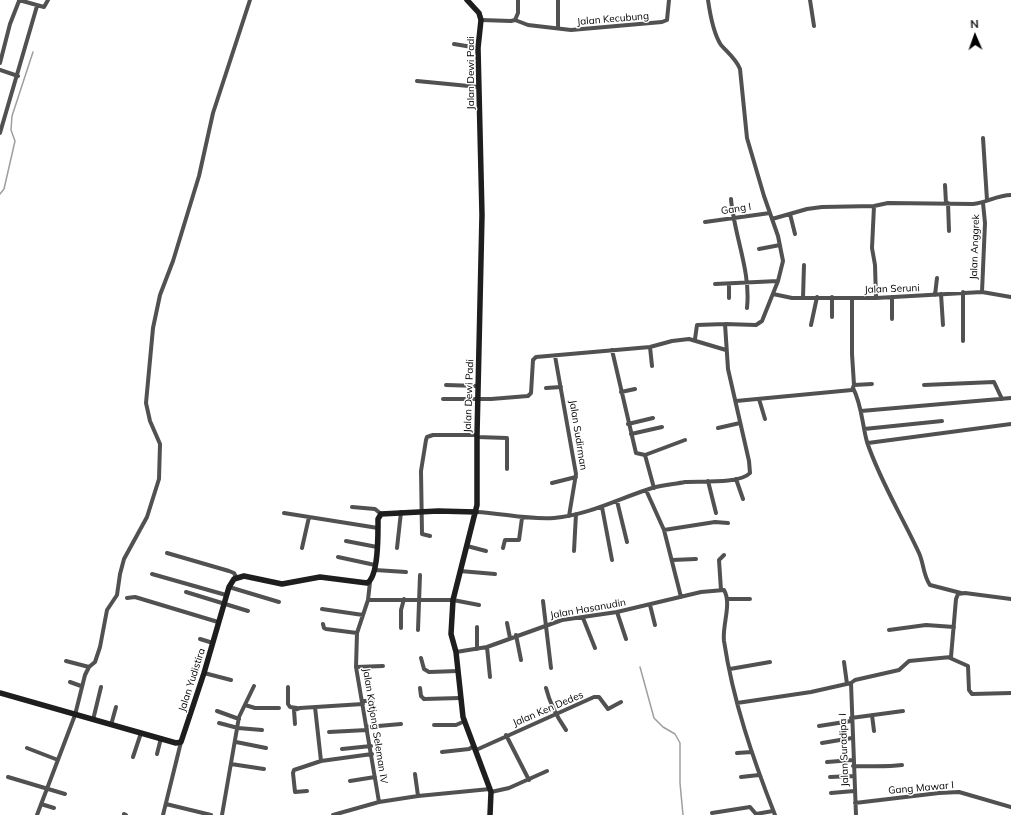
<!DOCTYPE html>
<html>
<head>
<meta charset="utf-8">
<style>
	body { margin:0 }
	#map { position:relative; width:1011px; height:815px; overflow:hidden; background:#fff; font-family:Mulish,sans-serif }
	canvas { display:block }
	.north { position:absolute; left:955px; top:16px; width:40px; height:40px; -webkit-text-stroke:3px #fff; paint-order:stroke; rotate:358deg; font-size:11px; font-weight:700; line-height:16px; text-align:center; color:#000 }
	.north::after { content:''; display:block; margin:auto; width:14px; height:18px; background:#000; clip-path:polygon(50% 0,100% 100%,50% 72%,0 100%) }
</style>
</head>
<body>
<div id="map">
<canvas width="1011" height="815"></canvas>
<div class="north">N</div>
</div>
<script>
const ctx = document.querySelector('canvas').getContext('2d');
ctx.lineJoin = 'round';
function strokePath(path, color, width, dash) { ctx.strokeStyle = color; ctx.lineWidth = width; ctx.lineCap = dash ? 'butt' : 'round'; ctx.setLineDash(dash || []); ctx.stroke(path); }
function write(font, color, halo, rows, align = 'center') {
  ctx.font = font + ' Mulish,sans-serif'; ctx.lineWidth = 3; ctx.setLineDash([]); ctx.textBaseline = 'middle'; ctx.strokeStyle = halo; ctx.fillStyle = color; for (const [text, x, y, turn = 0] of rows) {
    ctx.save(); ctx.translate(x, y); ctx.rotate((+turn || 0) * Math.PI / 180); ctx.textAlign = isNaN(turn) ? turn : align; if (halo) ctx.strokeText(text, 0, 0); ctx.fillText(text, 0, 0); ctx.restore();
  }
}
strokePath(new Path2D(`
	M0,194L4,189L15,141L11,130L12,116L33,52
	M640,667L654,718L663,727L675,734L680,743V783L683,815`), '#9f9f9f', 1.5);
strokePath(new Path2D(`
	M19,0L44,7L48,0
	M810,0L814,26
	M481,20L511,21L515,20L518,13V0
	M515,20L528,25L571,30L662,22L667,20L669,0
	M558,28V0
	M454,44L478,48
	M0,63L10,24L19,1
	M0,70L18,76
	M417,81L479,87
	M0,133L37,6
	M983,138L987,200
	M945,185L946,203
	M731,199C734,235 751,271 747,308
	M948,203L949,231
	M874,206L872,248L875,265L876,298
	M790,214L795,234
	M772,219L807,209L822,207L874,206L888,203L973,204C986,203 997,195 1011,195
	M705,222L770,213
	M759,249L780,245
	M715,284L778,281
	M982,292L985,223L983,203
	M773,294L792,298H876L982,292L1011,297
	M941,294L943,325
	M935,295L937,278
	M892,297V319
	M729,298V284
	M803,298L804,265
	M832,317V297
	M811,325L817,297
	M695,339L697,325L725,324
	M963,341V292
	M650,347L652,366
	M612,350L636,453L645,455L654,488
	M555,356L576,474L569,516
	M446,385L478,386
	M854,385L872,384
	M924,385L994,382L1002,399
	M546,388L561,387
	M853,388C862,405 862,424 867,442C880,481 902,516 919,553C924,564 923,575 930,585L961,593
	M621,392L635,389
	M443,399H491L528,396L531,393L533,360L536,357L650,347L672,341L689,339L726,350
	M759,399L765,419
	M736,401L852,390L854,385L852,354V298
	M861,411L1011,398
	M628,424L653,418
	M718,428L740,423
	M864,429L942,421
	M631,434L662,427
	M477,437L507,438V469
	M868,443L1011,424
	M645,455L685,440
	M736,479L743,499
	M708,481L716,513
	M552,483L576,477
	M646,490L664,530L681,597
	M617,501L627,542
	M352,507L375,509L381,514
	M602,507L612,560
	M476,512C502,513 527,520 554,518C589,515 620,498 652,488C663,485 675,484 685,482C701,481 740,484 750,473L749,461L728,369L725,324L756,325L762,321L778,281L783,261L778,236L764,196L747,138L740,69C736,59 728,53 721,45C713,33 710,14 708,0
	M284,513L378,528
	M664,530L715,522L728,523
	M430,536L422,534L421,471L426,440L427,437L433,435H477
	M346,541L377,547
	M467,546L486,551
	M302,548L309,517
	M397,548L401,512
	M503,548L505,540H519L522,518
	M574,551L576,514
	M167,553L229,571L234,573L236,577
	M338,557L375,565
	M672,560L696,559
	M375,570L406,572
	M460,571L495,574
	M152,574L226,595
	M370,582L368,600L357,633L356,667L379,802
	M229,587L279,602
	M721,590L719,560L724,555
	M186,592L248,611
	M127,598L135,597L218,622
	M727,599H750
	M368,600H453L479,605
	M543,601L551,668
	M650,605L655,625
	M322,609L363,615
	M617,612L626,639
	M583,618L595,648
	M507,623L510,638
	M323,624L324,628L326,629L357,633
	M401,628V610L404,599
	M418,630L420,575
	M889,630L926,625L954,627
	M516,635L521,660
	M200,639L213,643
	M487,647L490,677
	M477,649V627
	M456,652L487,647L562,620L617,612L701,592L724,590C732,604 722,625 724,641C733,701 753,759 775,815
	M421,658L424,669L429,672L458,671
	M950,658L968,666L969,690L972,694L1011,693
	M66,661L89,667
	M844,662L847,684
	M356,667L383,666
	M730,669L770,662
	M204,673L231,680
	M70,682L81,686
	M851,683L855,680L899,670L909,661L951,657L956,599L958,594L965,593L1011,599
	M851,683L856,815
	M288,687V704L290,707L297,708
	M420,688L421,696L424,699L460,698
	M546,688C550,704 557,717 566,730
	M362,701H373
	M737,703L811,692L851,683
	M245,705L255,708H279
	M315,707L321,761
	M217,711L239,719
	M872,715L874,731
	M851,718L903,711
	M93,720L101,687
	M219,723L238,728L262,730
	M295,724L294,710L300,708L363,704
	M111,725L116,707
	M434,725H456L465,721
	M819,726L851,721
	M367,727L401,724
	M329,732L367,730
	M506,735L529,780
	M236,742L266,748
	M822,743L852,738
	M27,748L58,760
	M342,749L371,746
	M476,750L594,697H599L608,709L621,702
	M442,752L469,749L474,746
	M737,753L752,752
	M157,754L161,738
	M133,757L141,733
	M827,762L853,760
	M231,764L264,769
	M853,766C870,766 886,767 902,765
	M415,774L418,796
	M8,777L65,794
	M741,777L759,775
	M830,777L853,776
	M350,781L375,777
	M307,791L295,792L293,773L294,770L321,761L372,754
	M491,792L509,788L547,771
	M831,793L854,791
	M855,803L939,793L959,792L1011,807
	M41,804L54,808
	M166,804L211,815
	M712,813L750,807L756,814L773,811
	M124,814L126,815
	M37,815L75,715L85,675L89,667L95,662L100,647L107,610L117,595L120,574L124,559L147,517L159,479L160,444L150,421L146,403L153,328L160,295L173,261L199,176L213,113L250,0
	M163,815L181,742
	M222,815L239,717L254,686
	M333,815L379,802L418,796L490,789`), '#515151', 4);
strokePath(new Path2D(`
	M467,0L479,13L481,20L478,48L482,215L477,435V505L453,600L451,634L456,652L463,717L491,792L490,815
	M0,693L176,743L181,742L204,673L229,587L234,579L244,576L282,584L320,577L367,583C379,577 378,532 378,519L381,514L438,511L476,512`), '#1e1e1e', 5.5);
write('10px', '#000', '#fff', [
	["Jalan Kecubung",613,19,-5],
	["Jalan Dewi Padi",471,73,-90],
	["Gang I",736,209,-9],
	["Jalan Anggrek",975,247,-88],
	["Jalan Seruni",892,289,-2],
	["Jalan Dewi Padi",469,396,-88],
	["Jalan Sudirman",578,435,81],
	["Jalan Hasanudin",588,609,-10],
	["Jalan Yudistira",192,680,-72],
	["Jalan Ken Dedes",548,709,-23],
	["Jalan Katjong Seleman IV",375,726,81],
	["Jalan Suradipa I",844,750,-92],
	["Gang Mawar I",921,788,-5]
]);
</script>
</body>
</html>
